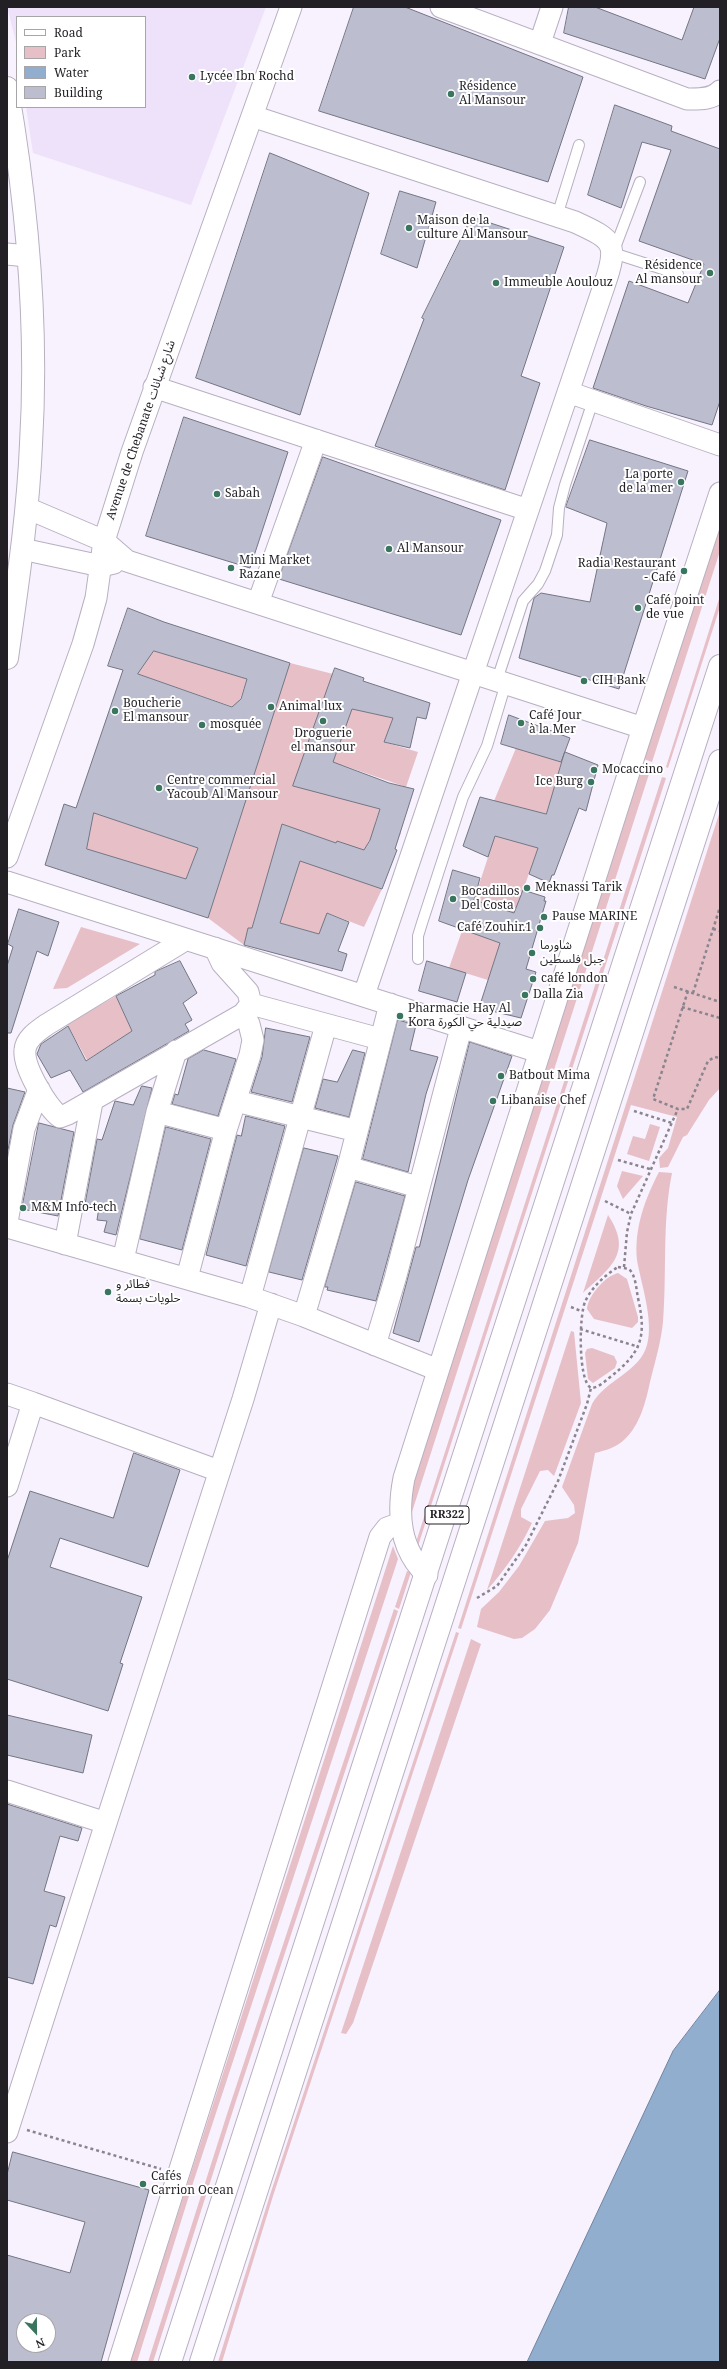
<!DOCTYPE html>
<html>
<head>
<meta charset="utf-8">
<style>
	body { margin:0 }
	#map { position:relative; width:727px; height:2369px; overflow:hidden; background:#f8f1fe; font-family:"Noto Serif",serif }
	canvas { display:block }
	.frame { position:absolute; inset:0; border:8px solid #221f25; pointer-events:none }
	.legend { position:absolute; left:16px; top:16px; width:130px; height:92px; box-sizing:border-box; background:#fff; border:1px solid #a7a5a8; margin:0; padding:5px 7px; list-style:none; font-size:12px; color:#221f25 }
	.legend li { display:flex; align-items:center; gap:8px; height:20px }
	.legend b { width:20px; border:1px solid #a7a5a8 }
	.north { position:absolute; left:16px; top:2313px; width:40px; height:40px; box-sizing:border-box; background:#fff; border:1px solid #a7a5a8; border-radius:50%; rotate:158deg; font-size:11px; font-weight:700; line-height:16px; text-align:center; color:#221f25 }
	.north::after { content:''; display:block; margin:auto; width:14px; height:18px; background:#39755f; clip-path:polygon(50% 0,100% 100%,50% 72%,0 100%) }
</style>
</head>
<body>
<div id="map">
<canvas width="727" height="2369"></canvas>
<div class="frame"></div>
<ul class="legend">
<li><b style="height:5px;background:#fff"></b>Road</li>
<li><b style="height:11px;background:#e6bfc7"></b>Park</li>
<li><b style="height:11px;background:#92aecf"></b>Water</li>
<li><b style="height:11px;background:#bcbecf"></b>Building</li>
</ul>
<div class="north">N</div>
</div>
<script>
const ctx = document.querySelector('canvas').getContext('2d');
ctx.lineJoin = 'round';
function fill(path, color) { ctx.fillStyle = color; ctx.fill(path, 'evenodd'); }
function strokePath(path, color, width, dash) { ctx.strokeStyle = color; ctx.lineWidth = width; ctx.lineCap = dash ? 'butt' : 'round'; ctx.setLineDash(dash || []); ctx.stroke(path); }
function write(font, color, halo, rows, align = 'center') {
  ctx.font = font + ' "Noto Serif","Noto Sans Arabic",serif'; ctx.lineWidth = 4; ctx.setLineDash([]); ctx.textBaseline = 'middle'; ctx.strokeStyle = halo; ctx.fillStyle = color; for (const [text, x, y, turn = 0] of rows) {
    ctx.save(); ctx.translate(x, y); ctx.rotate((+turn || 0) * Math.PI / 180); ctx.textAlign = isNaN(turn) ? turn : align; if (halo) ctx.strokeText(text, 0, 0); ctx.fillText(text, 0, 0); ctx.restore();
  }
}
fill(new Path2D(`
	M7,7H266L191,205L33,153L26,107H145V17H17V46Z`), '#eee2fa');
fill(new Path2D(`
	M720,523V551L652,762L644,759Z
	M720,596V607L668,768L666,767Z
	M154,651L247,679L237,708L138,674Z
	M290,663L333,674L315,727L332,795L380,809L375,823L401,833L394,849L369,840L364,852L337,841L336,843L282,824L252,928H248L244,945L208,918Z
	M352,709L393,718L384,742L418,752L406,787L342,765L330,768Z
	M516,748L562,762L546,814L494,801Z
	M641,771L649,774L411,1515L412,1482Z
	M662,777L666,778L418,1546L417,1539Z
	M720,811V1088L709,1100L687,1135L683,1137L668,1167L660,1168L659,1158L668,1148L677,1117L631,1105L461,1629L458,1628Z
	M94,813L198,848L186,879L87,849Z
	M495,836L538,848L515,913L474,900Z
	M297,856L382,889L364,927L328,913L319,934L280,923L298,866Z
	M81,927L140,944L67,988L53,989Z
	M463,928L500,943L488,980L449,968Z
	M116,996L132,1031L87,1060L67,1024Z
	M650,1124L660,1127L649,1161L627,1154L633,1136L645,1139Z
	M622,1171L643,1176L623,1199L617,1186Z
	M659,1172L672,1173C662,1222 667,1272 663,1322C661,1342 655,1362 650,1382C646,1401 640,1425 625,1439C616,1448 606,1450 595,1453L578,1543L550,1610L535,1629L522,1638L514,1639L477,1627L481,1609L499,1592L519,1566L545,1521L568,1518L575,1513L574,1505L562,1487L592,1404C605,1380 640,1372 647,1345C654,1320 641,1284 637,1260C634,1228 645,1199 659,1172Z
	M608,1215C633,1253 611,1267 583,1293Z
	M618,1273L627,1279L638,1317V1322L632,1328L594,1319L587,1309C588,1296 605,1276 618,1273Z
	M571,1331L574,1332L581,1403L554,1476L548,1470L540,1471L521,1509V1517L532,1523C520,1548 505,1570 487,1590Z
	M592,1348L614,1356L617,1362L615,1368L593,1383L588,1379L585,1353L587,1349Z
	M393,1546L398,1559L193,2183L137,2362H130Z
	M407,1571L411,1572L399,1609L395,1607Z
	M394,1609L398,1611L235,2104L153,2362H148L228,2111Z
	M456,1632L459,1633L273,2196L222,2362H218L270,2195Z
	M471,1639L481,1644L353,2023L346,2034L341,2033Z`), '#e6bfc7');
const water = new Path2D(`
	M720,1990V2362H527L673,2051Z`);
fill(water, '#92aecf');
strokePath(water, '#70839c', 1);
const building = new Path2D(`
	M354,7H405L583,77L548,182L319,111Z
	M569,7H595L682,40L694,7H720V38L705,79L564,33Z
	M615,105L672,126L671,131L720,149V401L712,425L646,406L593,388L629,281L688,303L704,264L639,241L671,150L642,142L621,208L588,195Z
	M270,153L369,193L300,415L196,378Z
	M400,191L436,202L417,268L381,254Z
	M472,217L564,247L521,376L540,383L505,490L375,446L424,319L422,318Z
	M184,417L288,452L250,568L146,536Z
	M590,440L688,471L619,689L519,658L534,598L541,593L590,602L607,523L566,507Z
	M323,457L501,520L461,635L279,579Z
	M128,608L164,622L290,663L208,918L45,865L64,804L76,808L123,670L108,666ZM154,651L247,679L241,699L232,707L138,674ZM94,813L198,848L186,879L87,849Z
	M335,668L364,678L363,681L430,703L426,719L417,717L410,748L384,742L393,718L352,709L333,762L389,783L414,789L395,849L397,850L382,889L300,861L280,923L319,934L327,913L349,922L338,951L347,954L342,971L244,945L248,928H252L282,824L336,843L337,841L364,850L370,840L380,809L293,786Z
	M509,715L570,738L561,762L501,744Z
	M565,752L598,765L586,811L579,808L554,875H552L549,883L529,874L538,848L495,836L488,857L463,846L480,797L546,814Z
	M453,870L480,878L474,900L514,913L523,890L545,897L544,901H546L526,969L536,972L521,1018L479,1008L500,943L439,921Z
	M19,909L59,922L48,956L37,951L11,1033H7V966L13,947L8,944Z
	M180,961L197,993L183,1003L192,1020L185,1024L189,1031L83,1092L70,1070L51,1078L37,1054L41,1044L68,1026L86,1061L132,1031L116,996L155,975V972Z
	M427,961L466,973L457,1002L419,991Z
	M398,1020L416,1025L410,1050L438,1057L426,1094L408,1172L363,1159Z
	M266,1028L310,1037L292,1102L251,1092L262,1057Z
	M470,1042L512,1056L468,1180L419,1342L393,1333L416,1247H419Z
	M204,1050L236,1059L218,1116L172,1104L175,1094L178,1095L188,1059Z
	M353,1050L365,1053L349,1117L315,1108L323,1079L337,1082Z
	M142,1086L152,1088L116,1235L104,1232L107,1221L97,1220L99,1207L85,1204L97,1139L102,1140L115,1101L133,1105Z
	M7,1088L25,1092L13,1125L7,1155Z
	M246,1116L285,1126L246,1266L206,1255L237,1135L241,1136Z
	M39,1123L74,1132L58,1216L22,1209Z
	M166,1127L211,1139L182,1250L140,1239Z
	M304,1148L338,1156L302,1280L269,1272Z
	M356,1182L405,1196L376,1301L327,1290L328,1287H325Z
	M134,1453L180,1470L148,1567L60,1538L50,1567L142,1597L120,1663L123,1664L108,1711L7,1679V1561L30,1491L113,1518Z
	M7,1715L92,1735L83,1773L7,1755Z
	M7,1804L82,1828L78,1841L60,1836L44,1891L65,1897L56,1927L50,1925L33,1984L7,1977Z
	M13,2152L149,2190L101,2362H7V2255L70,2273L85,2222L7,2200V2175ZM24,2321H48V2345H24Z`);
fill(building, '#bcbecf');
strokePath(building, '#737584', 1);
const service = new Path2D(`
	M640,182L613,253L678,274
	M557,216L579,145
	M497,680L523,601L538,584L545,571L557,535L559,508L565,485L593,401
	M418,959V936L422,923L463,797L487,746L506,683`);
const minor = new Path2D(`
	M441,7L687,99C698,99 712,100 720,91
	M540,43L552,7
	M252,116L575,222C614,240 619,243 604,286L364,995
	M7,254L27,256
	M154,387L528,510
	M568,392L720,445
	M27,508L104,541L127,561L643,728
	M22,549L101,566L114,563
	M258,603L316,440
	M7,857L83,644L96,598L104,541L132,452L291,7
	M7,882L539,1052
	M185,940L46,1025C38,1031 26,1038 25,1050C23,1067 47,1107 60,1117L68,1114L243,1014L251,1004
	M215,948L222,963L248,992L251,1004L380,1039
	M236,1101L357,1131
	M157,1112L226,1130
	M348,1167L418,1187
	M7,1222L24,1129L39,1089
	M7,1227L250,1297L304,1316L438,1370
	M65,1244L92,1102
	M123,1260L157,1112L176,1051
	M187,1278L226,1130L250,1055L253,1040L249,1024L243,1014
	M250,1297L326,1025
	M304,1316L348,1167L390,1004
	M375,1345L395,1279L461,1028
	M7,1394L33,1403L7,1486
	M33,1403L219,1471
	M427,1575C399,1549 397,1514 404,1478L643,728L720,493
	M7,1791L106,1823L243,1399L271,1304
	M7,2132L106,1823
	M119,2362L380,1537L387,1528L401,1523`);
const secondary = new Path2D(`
	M7,88C27,203 38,328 31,444C28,516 17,587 7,658`);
const primary = new Path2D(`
	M170,2362L720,666
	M201,2362L720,761`);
strokePath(service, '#b8b0c0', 12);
strokePath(minor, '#b8b0c0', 23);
strokePath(secondary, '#b8b0c0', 24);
strokePath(primary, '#b8b0c0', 24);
strokePath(new Path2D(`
	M713,929L720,931
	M674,987L720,1002
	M688,991L653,1099L678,1109H687L708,1061L715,1057L720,1058
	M693,993L720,907
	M682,1007L720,1018
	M634,1111L672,1123
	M618,1160L650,1169
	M605,1201L631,1214
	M618,1267L629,1269C636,1276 636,1288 638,1298C647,1338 641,1353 609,1378C604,1382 598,1388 591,1388C578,1381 579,1316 585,1302C591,1288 605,1275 618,1267Z
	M624,1267L627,1232L631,1214L678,1109
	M571,1307L581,1311
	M580,1329L639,1347
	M477,1598L497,1586L526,1545L558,1481L587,1404L591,1388
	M27,2130L161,2169`), '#89848d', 2.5, [3, 3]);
strokePath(service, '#fff', 10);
strokePath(minor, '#fff', 21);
strokePath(secondary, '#fff', 22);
strokePath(primary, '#fff', 22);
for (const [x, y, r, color] of [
	[192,77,4,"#39755f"],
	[451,94,4,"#39755f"],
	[409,228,4,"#39755f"],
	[710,273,4,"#39755f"],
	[496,283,4,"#39755f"],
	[681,482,4,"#39755f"],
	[217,494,4,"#39755f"],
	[389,549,4,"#39755f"],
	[231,568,4,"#39755f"],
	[684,571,4,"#39755f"],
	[638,608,4,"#39755f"],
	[584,681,4,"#39755f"],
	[271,707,4,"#39755f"],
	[115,711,4,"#39755f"],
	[323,721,4,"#39755f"],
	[521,723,4,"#39755f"],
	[202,725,4,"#39755f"],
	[594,770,4,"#39755f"],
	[591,782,4,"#39755f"],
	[159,788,4,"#39755f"],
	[527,888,4,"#39755f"],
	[453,899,4,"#39755f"],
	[544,917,4,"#39755f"],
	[540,928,4,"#39755f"],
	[532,953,4,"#39755f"],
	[533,979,4,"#39755f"],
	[525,995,4,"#39755f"],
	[400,1016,4,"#39755f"],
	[501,1076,4,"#39755f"],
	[493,1101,4,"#39755f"],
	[23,1208,4,"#39755f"],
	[108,1292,4,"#39755f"],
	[143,2184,4,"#39755f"]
]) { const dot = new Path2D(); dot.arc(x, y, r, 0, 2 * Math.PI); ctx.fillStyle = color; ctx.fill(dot); strokePath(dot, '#fff', 1.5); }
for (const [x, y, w] of [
	[447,1515,44]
]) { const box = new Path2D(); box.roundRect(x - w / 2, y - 9, w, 18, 3); ctx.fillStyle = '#fff'; ctx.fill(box); strokePath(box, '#221f25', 1); }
write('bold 11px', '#221f25', null, [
	["RR322",447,1515]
]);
write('12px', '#221f25', '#fff', [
	["Lycée Ibn Rochd",200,77],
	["Résidence",459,87],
	["Al Mansour",459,101],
	["Maison de la",417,221],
	["culture Al Mansour",417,235],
	["Résidence",702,266,"right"],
	["Al mansour",702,280,"right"],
	["Immeuble Aoulouz",504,283],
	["La porte",673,475,"right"],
	["de la mer",673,489,"right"],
	["Sabah",225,494],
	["Al Mansour",397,549],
	["Mini Market",239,561],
	["Razane",239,575],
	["Radia Restaurant",676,564,"right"],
	["- Café",676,578,"right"],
	["Café point",646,601],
	["de vue",646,615],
	["CIH Bank",592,681],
	["Boucherie",123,704],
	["El mansour",123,718],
	["Animal lux",279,707],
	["Café Jour",529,716],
	["à la Mer",529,730],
	["mosquée",210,725],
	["Droguerie",323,734,"center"],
	["el mansour",323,748,"center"],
	["Mocaccino",602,770],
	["Centre commercial",167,781],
	["Yacoub Al Mansour",167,795],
	["Ice Burg",583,782,"right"],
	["Meknassi Tarik",535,888],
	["Bocadillos",461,892],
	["Del Costa",461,906],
	["Pause MARINE",552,917],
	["Café Zouhir.1",532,928,"right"],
	["شاورما",540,946],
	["جبل فلسطين",540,960],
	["café london",541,979],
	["Dalla Zia",533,995],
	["Pharmacie Hay Al",408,1009],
	["Kora صيدلية حي الكورة",408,1023],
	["Batbout Mima",509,1076],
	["Libanaise Chef",501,1101],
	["M&M Info-tech",31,1208],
	["فطائر و",116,1285],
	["حلويات بسمة",116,1299],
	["Cafés",151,2177],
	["Carrion Ocean",151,2191]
], 'left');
write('12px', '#221f25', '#fff', [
	["Avenue de Chebanate شارع شبانات",141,430,-71]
]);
</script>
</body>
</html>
